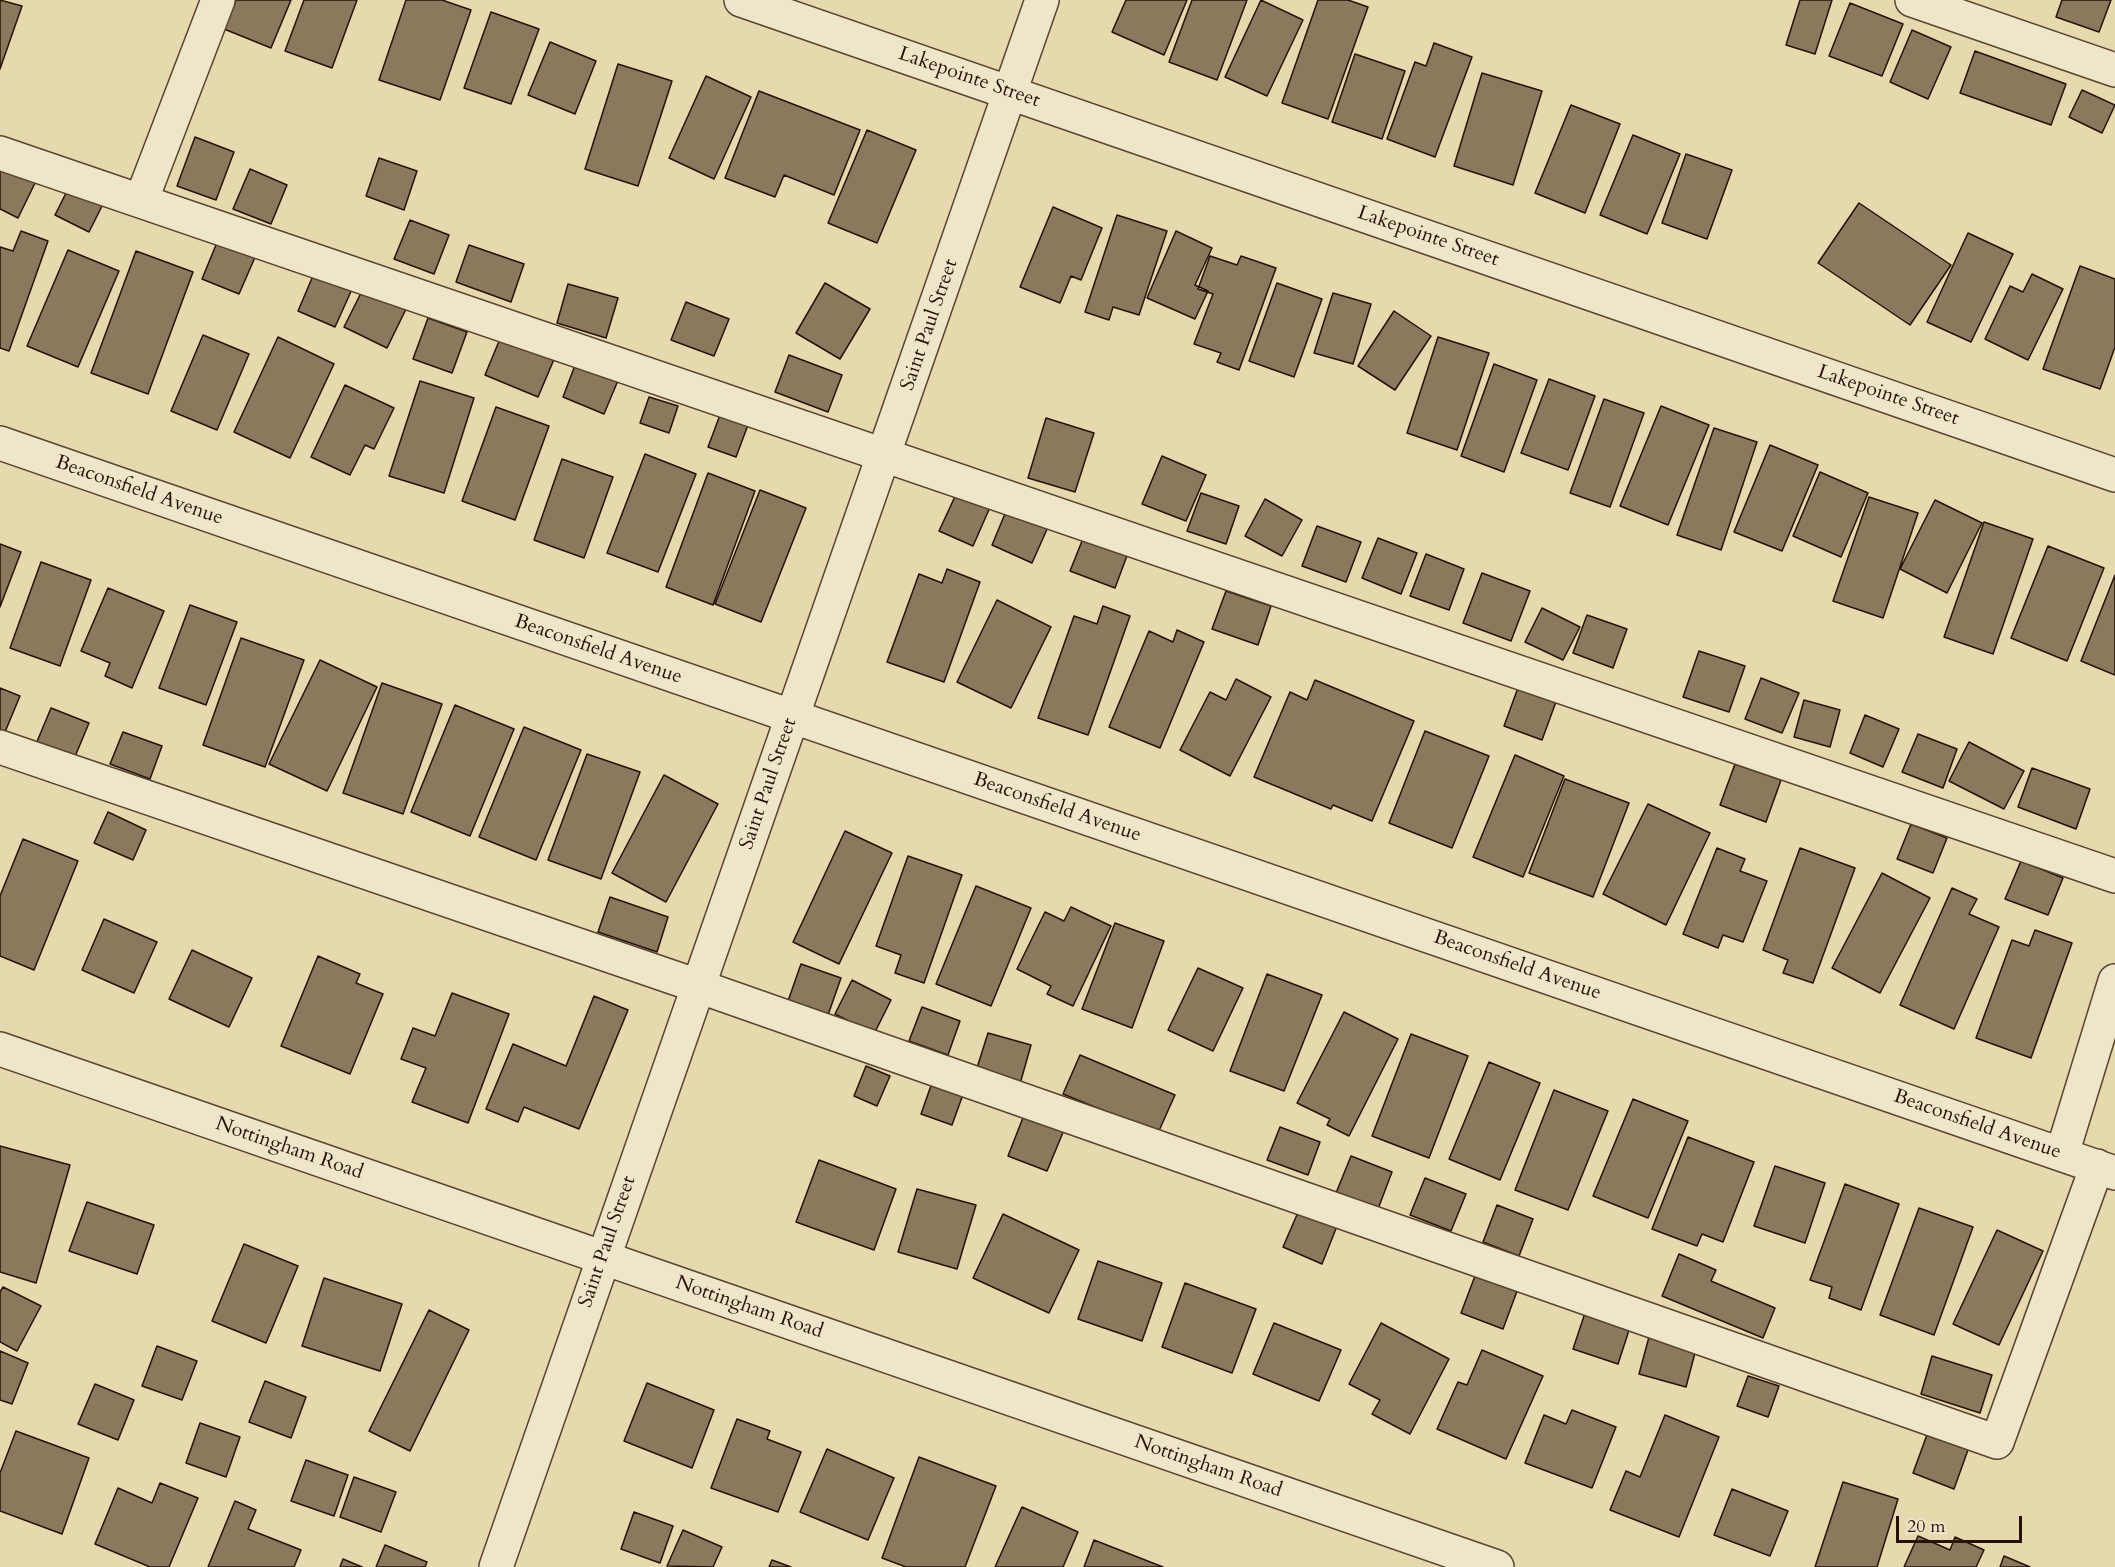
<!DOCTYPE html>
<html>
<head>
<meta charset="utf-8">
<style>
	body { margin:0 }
	#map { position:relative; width:2115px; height:1567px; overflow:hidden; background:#e7d9ae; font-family:Cardo,serif }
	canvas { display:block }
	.scale { position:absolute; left:1896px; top:1516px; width:126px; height:27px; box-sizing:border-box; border:3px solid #271207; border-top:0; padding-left:8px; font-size:18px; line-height:21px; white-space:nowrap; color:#271207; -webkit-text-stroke:4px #efe6ca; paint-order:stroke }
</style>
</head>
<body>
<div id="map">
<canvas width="2115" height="1567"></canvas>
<div class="scale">20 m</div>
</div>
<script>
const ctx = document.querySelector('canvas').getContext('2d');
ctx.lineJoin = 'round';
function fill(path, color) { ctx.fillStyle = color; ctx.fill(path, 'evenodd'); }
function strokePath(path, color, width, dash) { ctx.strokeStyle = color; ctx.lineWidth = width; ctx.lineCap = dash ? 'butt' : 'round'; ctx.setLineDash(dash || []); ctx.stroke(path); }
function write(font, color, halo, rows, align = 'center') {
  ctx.font = font + ' Cardo,serif'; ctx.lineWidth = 4.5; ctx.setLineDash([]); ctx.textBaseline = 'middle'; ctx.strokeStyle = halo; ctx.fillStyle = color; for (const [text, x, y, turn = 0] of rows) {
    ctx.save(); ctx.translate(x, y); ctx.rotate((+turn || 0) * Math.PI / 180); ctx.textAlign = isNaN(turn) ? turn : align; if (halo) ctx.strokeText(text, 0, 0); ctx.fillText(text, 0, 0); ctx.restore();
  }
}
const building = new Path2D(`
	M0,0L22,6L0,69Z
	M236,0H291L271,48L224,29Z
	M304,0H357L332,68L285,51Z
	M406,0H442L471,10L440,100L379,80Z
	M1126,0H1187L1164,55L1112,32Z
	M1192,0H1247L1217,80L1169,62Z
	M1261,0L1303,20L1267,96L1225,77Z
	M1318,0H1348L1368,7L1328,119L1282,103Z
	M1800,0H1832L1815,54L1786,45Z
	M2062,0H2111L2099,32L2056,17Z
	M1850,3L1903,24L1882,76L1829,56Z
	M491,12L539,29L511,104L464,88Z
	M1912,30L1951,47L1928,99L1890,82Z
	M550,42L596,61L575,114L528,95Z
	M1434,43L1472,57L1435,157L1387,139L1415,62L1426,66Z
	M1975,51L2066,84L2051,125L1960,93Z
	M1355,54L1405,71L1382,139L1332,122Z
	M618,64L672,81L638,186L585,169Z
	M1482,73L1542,91L1513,185L1454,166Z
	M706,76L751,97L714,179L669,158Z
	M2082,90L2115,105L2102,133L2069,117Z
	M759,91L860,130L834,195L784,175L775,197L725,178Z
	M1571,105L1620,124L1585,213L1535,193Z
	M867,130L916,150L877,243L828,223Z
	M1633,135L1680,154L1647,234L1600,215Z
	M195,137L234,152L216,200L177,186Z
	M1686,154L1732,170L1707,239L1662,223Z
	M379,158L417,171L404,210L366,196Z
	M0,166L36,181L18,218L0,209Z
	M250,169L287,185L271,224L233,209Z
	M69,187L103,204L89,232L55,215Z
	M1859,203L1951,265L1910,325L1818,263Z
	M1053,207L1102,228L1081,280L1071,276L1060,303L1020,287Z
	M1117,215L1167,231L1139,315L1113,307L1109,320L1085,312Z
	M410,220L449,235L434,274L394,259Z
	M21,231L48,241L9,351L0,348V247L13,251Z
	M1176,231L1212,248L1195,285L1208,291L1195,319L1147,298Z
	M1968,233L2013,254L1971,342L1927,322Z
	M218,240L256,255L239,294L202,279Z
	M469,245L524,264L511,302L456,282Z
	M68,250L119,271L78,367L27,346Z
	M136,251L193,272L148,394L91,373Z
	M1210,256L1237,265L1241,256L1276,268L1239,370L1217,362L1221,353L1194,344L1213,294L1198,289Z
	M2080,266L2115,279V347L2100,389L2043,369Z
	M315,271L353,287L335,327L298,311Z
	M2032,274L2063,289L2028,360L1985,339L2010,286L2023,292Z
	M825,283L870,309L840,359L796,333Z
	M1277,283L1322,299L1294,377L1249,361Z
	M568,284L618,298L606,338L557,323Z
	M364,287L407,307L387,348L344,327Z
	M1333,293L1371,304L1353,364L1314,353Z
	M686,302L729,319L714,356L671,340Z
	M1394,311L1431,336L1395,390L1358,366Z
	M428,318L467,332L452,373L413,359Z
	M502,334L555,357L538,397L485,375Z
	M203,335L249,354L217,430L171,411Z
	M278,337L334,364L290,458L234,432Z
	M1438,337L1489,353L1457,450L1407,433Z
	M789,355L842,375L828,412L775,392Z
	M577,360L619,378L604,414L563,397Z
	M1494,364L1537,380L1504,472L1461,456Z
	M1549,379L1595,396L1568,470L1521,453Z
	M420,381L474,398L444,493L389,476Z
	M345,385L394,408L374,449L365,445L350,475L311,457Z
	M649,397L678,406L669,433L640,423Z
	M1604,399L1644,413L1610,507L1570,493Z
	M1661,406L1709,425L1668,525L1620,506Z
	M496,407L549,426L515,520L462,501Z
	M720,415L748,425L736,457L708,447Z
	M1046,418L1094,433L1075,492L1028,478Z
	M1714,428L1757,442L1721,550L1677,535Z
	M1770,445L1818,465L1782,551L1734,532Z
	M645,454L696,474L658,572L607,553Z
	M1162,456L1206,475L1186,521L1142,504Z
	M562,459L613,477L584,558L534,540Z
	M1820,472L1868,493L1841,557L1793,536Z
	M708,473L755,491L713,605L666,587Z
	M760,490L806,508L761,622L715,604Z
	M958,490L991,505L973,546L939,531Z
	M1201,493L1239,506L1226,544L1187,531Z
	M1869,497L1918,513L1883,618L1833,601Z
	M1265,499L1302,520L1282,556L1245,536Z
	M1935,500L1982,523L1947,593L1900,569Z
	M1007,509L1048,527L1032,563L992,545Z
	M1984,522L2033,539L1993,654L1944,637Z
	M1317,526L1361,542L1346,582L1302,566Z
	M1084,536L1128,553L1115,588L1070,571Z
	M1378,538L1417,553L1401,594L1362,578Z
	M0,544L21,552L0,607Z
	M2048,546L2104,568L2067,661L2011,638Z
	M1426,554L1464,569L1449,610L1410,596Z
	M41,562L91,580L60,666L10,648Z
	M947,569L980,582L944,682L887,662L919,574L942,583Z
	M1482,573L1530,591L1511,641L1463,623Z
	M2115,575V675L2081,661Z
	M108,588L164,611L132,688L105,676L110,663L81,651Z
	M1226,591L1271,606L1258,645L1212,629Z
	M997,600L1051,627L1011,708L957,682Z
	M190,605L237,622L206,705L159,688Z
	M1103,606L1130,616L1088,735L1038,718L1074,616L1097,624Z
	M1542,608L1580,627L1563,660L1525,642Z
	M1587,615L1627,629L1613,668L1573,653Z
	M1177,630L1204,642L1160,748L1109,727L1149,631L1173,642Z
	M241,638L304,660L265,767L203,745Z
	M1699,651L1745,666L1729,712L1683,697Z
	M320,660L377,687L327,791L269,764Z
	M1761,678L1799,693L1782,733L1745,719Z
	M1236,679L1271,697L1230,776L1180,750L1210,692L1226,700Z
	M1315,680L1414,721L1372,821L1333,805L1331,809L1254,777L1290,692L1307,700Z
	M382,683L442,704L403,814L343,793Z
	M1519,685L1557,699L1542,740L1504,726Z
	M0,688L20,696L5,732L0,730Z
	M1804,700L1840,710L1830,747L1794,737Z
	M455,705L514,729L470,836L411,812Z
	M51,708L89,723L74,759L36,744Z
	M1865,715L1899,729L1883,767L1850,753Z
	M524,727L581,750L536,860L479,837Z
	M1425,731L1489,756L1452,848L1389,823Z
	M123,732L162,746L150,779L110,764Z
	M1918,734L1957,749L1943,788L1902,772Z
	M1969,742L2024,771L2004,809L1949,781Z
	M587,754L640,772L601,879L548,860Z
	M1515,755L1564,776L1523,877L1473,857Z
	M1735,764L1781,780L1766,822L1720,805Z
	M2032,768L2090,789L2076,829L2018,807Z
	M664,775L718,804L666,902L612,873Z
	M1565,779L1629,803L1593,897L1529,873Z
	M1648,804L1710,833L1666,925L1603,894Z
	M108,812L146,830L133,860L94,843Z
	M1911,824L1947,838L1933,873L1897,859Z
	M845,831L892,853L839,964L793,942Z
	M23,839L78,861L34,970L0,956V896Z
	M1717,848L1745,859L1740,871L1767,881L1743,942L1723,935L1718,948L1683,934Z
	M1800,848L1855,868L1813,983L1783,973L1788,960L1763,950Z
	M908,856L962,875L924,983L895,973L901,955L876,946Z
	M2021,861L2063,878L2048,915L2005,899Z
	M1882,873L1930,898L1880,993L1832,968Z
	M976,886L1031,908L991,1006L936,984Z
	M1952,888L1977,899L1969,914L1999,927L1954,1029L1900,1005Z
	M610,897L668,917L657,952L598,932Z
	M1071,907L1111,926L1073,1006L1047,994L1051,986L1017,969L1045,912L1064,921Z
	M104,919L157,942L134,993L82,970Z
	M1115,923L1164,941L1132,1028L1082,1009Z
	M2035,930L2072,943L2031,1058L1976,1038L2012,940L2029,946Z
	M192,950L252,978L229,1027L169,999Z
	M318,956L360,974L356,983L383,994L350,1074L281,1046Z
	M801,964L841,978L828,1015L788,1001Z
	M1198,968L1243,988L1213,1051L1168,1030Z
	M1267,974L1322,995L1284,1091L1230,1071Z
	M852,980L891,1000L874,1034L835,1014Z
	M452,993L509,1014L468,1123L412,1102L426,1068L401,1059L413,1028L435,1036Z
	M594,996L628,1010L579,1129L524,1107L518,1122L486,1109L513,1044L566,1066Z
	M922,1007L960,1021L948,1055L909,1041Z
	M1344,1012L1398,1039L1349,1136L1327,1125L1330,1119L1297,1103Z
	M988,1033L1031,1045L1020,1084L976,1071Z
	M1411,1034L1468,1056L1429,1158L1372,1136Z
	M1080,1055L1175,1095L1158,1133L1063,1094Z
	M1489,1062L1540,1083L1500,1180L1449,1159Z
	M866,1066L890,1076L877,1106L854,1096Z
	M934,1077L965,1089L952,1125L921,1114Z
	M1554,1090L1608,1111L1568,1210L1515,1190Z
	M1633,1099L1688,1121L1648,1218L1593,1196Z
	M1024,1115L1064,1130L1047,1171L1008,1156Z
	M1280,1127L1320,1142L1308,1175L1267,1160Z
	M1688,1137L1754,1162L1723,1242L1702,1234L1697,1246L1652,1229Z
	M0,1146L70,1165L36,1283L0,1272Z
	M1351,1156L1392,1172L1378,1209L1336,1193Z
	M819,1160L896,1189L874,1250L796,1222Z
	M1775,1166L1825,1183L1805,1243L1754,1226Z
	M1425,1178L1466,1194L1451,1231L1410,1215Z
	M1845,1184L1899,1204L1861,1310L1829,1298L1832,1287L1810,1280Z
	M917,1189L976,1205L957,1269L898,1252Z
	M87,1202L154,1225L137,1274L69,1251Z
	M1497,1205L1533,1219L1519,1256L1483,1242Z
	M1919,1208L1973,1227L1934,1335L1880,1315Z
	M1299,1210L1337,1226L1322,1264L1283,1247Z
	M1003,1214L1079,1250L1049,1313L973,1278Z
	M1997,1230L2043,1251L1999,1345L1953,1324Z
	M244,1244L298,1266L266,1343L212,1321Z
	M1679,1254L1716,1270L1711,1281L1775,1308L1763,1338L1662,1296Z
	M1098,1261L1162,1283L1142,1341L1078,1319Z
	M1478,1268L1520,1283L1503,1329L1461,1313Z
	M324,1278L402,1304L380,1371L302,1346Z
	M1185,1283L1256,1309L1232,1373L1162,1347Z
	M3,1287L41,1306L17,1351L0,1342V1292Z
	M1587,1307L1632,1321L1618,1364L1573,1349Z
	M429,1310L469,1330L410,1451L369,1431Z
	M1274,1323L1341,1350L1319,1401L1253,1374Z
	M1381,1323L1449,1359L1410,1434L1372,1414L1380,1400L1349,1384Z
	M1649,1337L1696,1349L1686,1387L1639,1374Z
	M157,1346L197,1361L182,1400L142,1386Z
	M1482,1350L1543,1376L1506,1459L1437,1429L1458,1382L1467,1385Z
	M0,1351L28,1363L12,1404L0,1400Z
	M1932,1356L1992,1375L1980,1413L1921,1394Z
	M1748,1376L1779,1386L1768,1417L1737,1406Z
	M265,1381L306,1397L291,1438L249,1422Z
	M647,1383L714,1410L692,1468L624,1441Z
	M95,1384L134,1400L118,1440L78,1424Z
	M1572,1410L1616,1427L1592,1488L1525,1463L1544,1415L1566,1424Z
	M1665,1415L1719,1437L1679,1537L1610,1510L1626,1471L1640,1477Z
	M737,1419L770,1431L767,1439L801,1452L778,1512L711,1488Z
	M200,1423L240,1437L226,1477L186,1463Z
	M16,1431L89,1458L62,1534L0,1511V1473Z
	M1928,1432L1969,1447L1954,1489L1913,1473Z
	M827,1449L894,1478L868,1540L800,1512Z
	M919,1457L996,1486L965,1567H906L882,1558Z
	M306,1460L348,1475L334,1516L291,1501Z
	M354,1477L396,1492L381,1532L340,1517Z
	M1843,1482L1898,1499L1877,1567H1815Z
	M160,1483L198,1498L169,1567H150L95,1544L118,1488L152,1503Z
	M1732,1489L1788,1511L1770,1556L1714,1535Z
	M235,1501L256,1510L248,1529L301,1550L294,1567H208Z
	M1022,1507L1078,1532L1063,1567H995Z
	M634,1512L673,1526L660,1563L621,1549Z
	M683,1530L722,1547L713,1567L667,1566Z
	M1918,1536L1950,1550L1955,1537L1984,1550L1976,1567H1904Z
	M1094,1540L1163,1567H1084Z
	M385,1545L427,1562L425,1567H376Z
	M2004,1556L2030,1567H2000Z
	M343,1559L362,1567H340Z
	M772,1560L791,1567H769Z`);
fill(building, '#8b795e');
strokePath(building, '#271207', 1.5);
const minor = new Path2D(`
	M741,0L2115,475
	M1912,0L2115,70
	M0,153L2115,876
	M141,201L218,0
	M0,443L2115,1173
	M0,747L698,986L1997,1442L2097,1166
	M0,1049L1497,1567
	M2062,1154L2115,981
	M496,1567L1042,0`);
strokePath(minor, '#574431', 36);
strokePath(minor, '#efe6ca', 33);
write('20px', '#271207', '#efe6ca', [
	["Lakepointe Street",969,78,19],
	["Lakepointe Street",1428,237,19],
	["Saint Paul Street",930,325,-71],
	["Lakepointe Street",1888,396,19],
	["Beaconsfield Avenue",139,491,19],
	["Beaconsfield Avenue",598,650,19],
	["Saint Paul Street",769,784,-71],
	["Beaconsfield Avenue",1057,808,19],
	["Beaconsfield Avenue",1517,966,19],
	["Beaconsfield Avenue",1977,1125,19],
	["Nottingham Road",289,1149,19],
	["Saint Paul Street",608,1242,-71],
	["Nottingham Road",749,1308,19],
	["Nottingham Road",1208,1467,19]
]);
</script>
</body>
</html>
